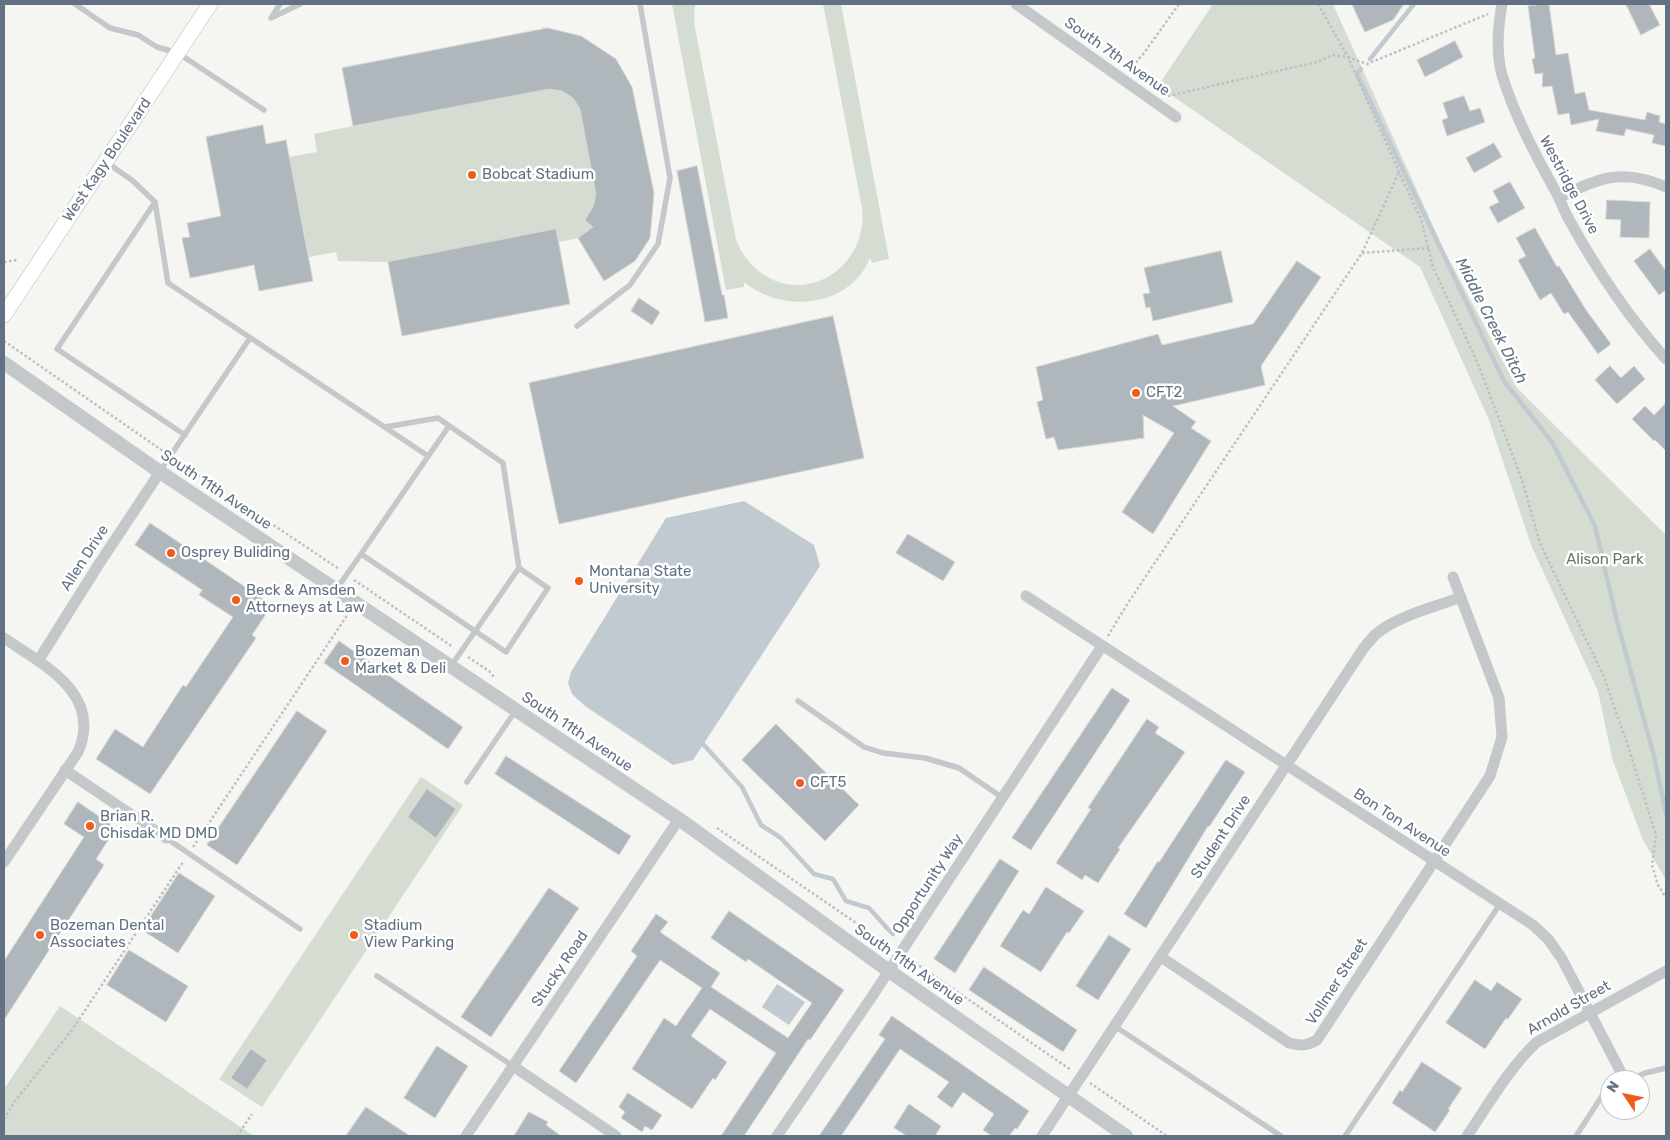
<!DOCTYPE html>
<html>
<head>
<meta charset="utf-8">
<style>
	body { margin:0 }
	#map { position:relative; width:1670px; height:1140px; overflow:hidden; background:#f5f5f1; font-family:Rubik,sans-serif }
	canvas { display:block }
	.frame { position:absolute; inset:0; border:5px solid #627284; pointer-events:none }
	.north { position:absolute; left:1600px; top:1070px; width:50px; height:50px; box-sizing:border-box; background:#fff; border:1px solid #c0c7ce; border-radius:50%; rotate:304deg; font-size:14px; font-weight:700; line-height:20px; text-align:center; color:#627284 }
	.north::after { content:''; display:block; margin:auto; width:18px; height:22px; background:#ef5c17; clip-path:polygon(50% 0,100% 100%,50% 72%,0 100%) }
</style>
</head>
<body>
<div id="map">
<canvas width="1670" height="1140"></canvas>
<div class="frame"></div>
<div class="north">N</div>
</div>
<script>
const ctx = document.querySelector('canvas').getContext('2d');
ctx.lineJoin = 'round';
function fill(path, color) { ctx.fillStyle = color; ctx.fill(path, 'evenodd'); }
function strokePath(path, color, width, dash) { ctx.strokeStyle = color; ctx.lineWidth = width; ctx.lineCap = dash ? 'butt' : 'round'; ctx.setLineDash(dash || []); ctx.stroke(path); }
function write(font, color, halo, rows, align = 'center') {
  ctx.font = font + ' Rubik,sans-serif'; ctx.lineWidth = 5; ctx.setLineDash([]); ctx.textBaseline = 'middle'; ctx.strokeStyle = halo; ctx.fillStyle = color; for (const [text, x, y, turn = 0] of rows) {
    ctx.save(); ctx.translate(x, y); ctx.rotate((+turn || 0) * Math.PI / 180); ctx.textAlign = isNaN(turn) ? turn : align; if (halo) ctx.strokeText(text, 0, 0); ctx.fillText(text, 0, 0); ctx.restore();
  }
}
fill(new Path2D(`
	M672,4H695L694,17L695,28L736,240C740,249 745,258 753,266C799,311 869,270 862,208L823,4H841L889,259L872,263L870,258C850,308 782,314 744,282V287L726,290Z
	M1213,4H1333L1443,248L1517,388L1666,535V880L1643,840L1612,758L1598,691L1531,545L1489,420L1420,267L1158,86Z
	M542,27L581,36L616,59L632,87L654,193L650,238L635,261L604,281L579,238L559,242L570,304L402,336L388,262L338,261L336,252L309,257L289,157L317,152L314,134L353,126L342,68L529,32L549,70Z
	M421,777L463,805L262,1107L219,1079Z
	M60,1006L254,1136H4V1089Z`), '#d5ddd2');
fill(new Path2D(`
	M744,501L814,545L820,566L693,760L673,765L585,706L572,694L568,683L571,672L666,518Z
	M777,984L805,1002L789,1025L762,1007Z`), '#c0cad0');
strokePath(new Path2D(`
	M1370,59L1414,4
	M1361,69L1357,74L1504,381L1552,442L1595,526L1618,625L1654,756L1666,814
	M703,744L742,787L761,825L781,838L814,874L833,879L846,901L869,908L887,928L893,934`), '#c0cad0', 4.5);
const building = new Path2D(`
	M1352,4H1404L1393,20L1365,32Z
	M1549,4L1556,55L1568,53L1575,94L1585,92L1589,110L1645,120L1647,112L1660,116L1659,122L1666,124V146L1652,143L1654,135L1626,129L1624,136L1596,131L1599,119L1571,125L1569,113L1558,115L1552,86L1542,87L1543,73L1535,74L1532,59L1535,58L1528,6Z
	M1626,4H1649L1660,25L1641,35Z
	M548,28L581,36L616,59L632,87L654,193L650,238L635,261L604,281L578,238L593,227L585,220L593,207L596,194L580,109L573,98L562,91L549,89L353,126L342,68Z
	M1455,41L1463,57L1425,77L1417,60Z
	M1464,96L1470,111L1480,108L1485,122L1447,136L1442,120L1448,118L1443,103Z
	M263,125L266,144L286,140L313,281L259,291L254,265L190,278L182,238L190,237L187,223L221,216L206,137Z
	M1494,143L1502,157L1474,173L1466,158Z
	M697,166L722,295H724L728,318L705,322L677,171Z
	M1510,182L1525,208L1498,223L1489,207L1499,202L1493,191Z
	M1607,200L1650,202L1649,238L1620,237L1621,220L1606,219Z
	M1535,228L1557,267L1559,266L1586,310L1611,344L1598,354L1568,312L1564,314L1551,293L1540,300L1518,260L1526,256L1516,238Z
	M556,229L570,304L402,336L388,262Z
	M1650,249L1666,271V290L1659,295L1634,261Z
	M1221,251L1233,302L1153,321L1150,307L1146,308L1143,294L1150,293L1144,268Z
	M1297,261L1321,277L1261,366L1265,385L1173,406L1196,422L1191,428L1211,441L1153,534L1122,512L1174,433L1143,415L1144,438L1058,450L1054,437L1046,439L1037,402L1043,400L1036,367L1158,334L1162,345L1253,324Z
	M639,298L660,312L652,325L631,311Z
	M833,316L864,458L559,524L529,383Z
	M1610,366L1621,378L1634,366L1645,379L1617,404L1595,380Z
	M1666,403V451L1655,440L1654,441L1632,419L1645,406L1654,415Z
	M150,523L272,605L252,635L256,638L150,794L96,759L115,729L143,747L183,685L186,687L233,617L199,595L202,590L135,545Z
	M908,534L955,562L943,581L896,553Z
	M339,641L463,727L448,749L324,663Z
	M1112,688L1130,700L1031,850L1012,838Z
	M297,711L327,731L237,865L207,845Z
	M1147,719L1159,727L1155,733L1185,752L1118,848L1120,849L1098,883L1085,875L1082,880L1056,863L1091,809L1088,808Z
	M776,724L859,805L825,841L742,760Z
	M506,756L631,836L619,855L495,774Z
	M1226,760L1245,772L1209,827L1208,826L1146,928L1124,914L1158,861L1159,862Z
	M427,789L456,809L436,838L408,817Z
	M78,802L116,828L96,859L104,865L4,1020V961L84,837L64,824Z
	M1000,859L1019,871L955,973L934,959Z
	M179,873L215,896L178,953L142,930Z
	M1046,887L1084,911L1069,933L1067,932L1041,972L1000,946L1023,910L1029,914Z
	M549,888L579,908L491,1037L461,1017Z
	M729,911L844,990L810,1040L808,1039L744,1136H721L776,1053L710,1009L691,1036L727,1062L715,1080L713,1078L692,1109L632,1069L664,1018L676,1026L702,988L660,960L576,1083L559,1071L637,956L631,951L656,914L668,922L660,932L720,973L711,987L788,1038L812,1003L748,959L746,962L711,938Z
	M1109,935L1131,949L1098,1000L1076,986Z
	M129,950L188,986L166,1022L107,985Z
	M984,967L1077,1030L1063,1052L969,990Z
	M1475,980L1491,991L1497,982L1522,999L1508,1019L1506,1018L1485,1049L1446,1023Z
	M892,1016L1029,1111L1017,1129L1015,1128L1009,1136H992L983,1130L994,1114L963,1092L952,1108L937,1097L949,1082L900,1049L841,1136H819L885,1039L879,1035Z
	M437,1046L468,1066L435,1118L404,1098Z
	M251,1049L267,1060L247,1089L231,1078Z
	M1422,1062L1462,1088L1448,1109L1450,1110L1435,1132L1392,1103L1400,1090L1402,1092Z
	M628,1093L662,1115L652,1130L645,1126L642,1132L621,1118L625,1112L619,1107Z
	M909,1104L941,1126L935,1136H907L894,1128Z
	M366,1107L410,1136H346Z
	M529,1112L548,1122L546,1125L561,1136H514Z`);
fill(building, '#afb6bc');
strokePath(building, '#d6d6d4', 1);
const secondary = new Path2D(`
	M4,315L210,4`);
strokePath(secondary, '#b6bbc0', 16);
strokePath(new Path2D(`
	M1318,4L1348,57L1399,172L1421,219L1433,267L1479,366L1522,480L1540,543L1604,677L1628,746L1656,835L1652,865L1658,885L1666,898
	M1129,70L1144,53L1179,4
	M1168,96L1317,62L1333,55L1348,57L1367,64L1488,14
	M1362,253L1429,248
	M4,262L17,260
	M4,341L163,451
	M178,461L339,569
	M354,580L453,647
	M1108,636L1126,606L1362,253L1399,172
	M468,657L489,671L495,678
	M717,828L890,946
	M193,847L348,614
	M911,960L1071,1070
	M1090,1083L1167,1136
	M4,1119L15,1101L72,1030L183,862
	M237,1136L252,1114`), '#bebfc2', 2.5, [2.5, 2.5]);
strokePath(new Path2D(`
	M75,4L110,28L138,35L157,47L178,53L264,110
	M280,4L271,18L300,4
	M106,162L133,181L155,202L168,283L428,456
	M155,202L57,349L185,435
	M577,326L630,285L658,244L670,178L640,4
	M449,426L361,554L506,652L548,588L519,568
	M385,427L438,418L503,463L519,568L451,666
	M160,471L250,338
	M336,590L361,554
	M798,701L864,747L883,753L925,758L959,768L1003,798
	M467,782L516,710
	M166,838L300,929
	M377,976L513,1066
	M1116,1027L1281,1136
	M1630,1080L1645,1073L1666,1068
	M1345,1136L1500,904
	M1576,1136L1602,1096L1610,1091`), '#c4c8cb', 5.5);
strokePath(new Path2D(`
	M1016,4L1176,117
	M1502,4C1498,26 1496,53 1502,75C1515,117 1535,154 1556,192C1561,202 1565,213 1571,223C1597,270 1630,319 1666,359
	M1559,198C1598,177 1624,168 1666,187
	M1026,596L1533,925L1548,939L1562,959L1625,1080
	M4,638C44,665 103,694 78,752L4,862
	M38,661L99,564L160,472
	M65,770L166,838
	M1161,957L1289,1043C1300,1046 1307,1046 1317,1040L1490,776L1502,737L1499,698L1453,577
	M513,1066L616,1136
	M466,1136L679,819
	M777,1136L873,995L1102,646
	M1042,1136L1363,649C1367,644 1371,639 1376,634C1399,615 1433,608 1461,597
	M1467,1136C1489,1104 1508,1069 1537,1042L1666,971`), '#c4c8cb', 11);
strokePath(new Path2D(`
	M4,363L160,472L679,819L889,971L1126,1136`), '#c4c8cb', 14);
strokePath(secondary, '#fff', 15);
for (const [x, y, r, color] of [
	[472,175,5,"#ef5c17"],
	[1136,393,5,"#ef5c17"],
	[171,553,5,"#ef5c17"],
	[579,581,5,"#ef5c17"],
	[236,600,5,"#ef5c17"],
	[345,661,5,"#ef5c17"],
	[800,783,5,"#ef5c17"],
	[90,826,5,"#ef5c17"],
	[40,935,5,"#ef5c17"],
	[354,935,5,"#ef5c17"]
]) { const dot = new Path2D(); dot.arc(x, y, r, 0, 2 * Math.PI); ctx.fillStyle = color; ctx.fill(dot); strokePath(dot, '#fff', 2); }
write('15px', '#627284', '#fff', [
	["South 7th Avenue",1117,57,35],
	["West Kagy Boulevard",107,160,-56],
	["Westridge Drive",1569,185,62],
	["South 11th Avenue",216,490,34],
	["Allen Drive",85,558,-57],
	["South 11th Avenue",577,732,34],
	["Bon Ton Avenue",1402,823,33],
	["Student Drive",1221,837,-57],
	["Opportunity Way",928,884,-57],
	["South 11th Avenue",909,965,35],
	["Stucky Road",560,969,-56],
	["Vollmer Street",1337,982,-57],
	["Arnold Street",1569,1008,-30]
]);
write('15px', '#627284', '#fff', [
	["Bobcat Stadium",482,175],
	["CFT2",1146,393],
	["Osprey Buliding",181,553],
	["Montana State",589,572],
	["University",589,589],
	["Beck & Amsden",246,591],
	["Attorneys at Law",246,608],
	["Bozeman",355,652],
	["Market & Deli",355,669],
	["CFT5",810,783],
	["Brian R.",100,817],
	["Chisdak MD DMD",100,834],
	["Bozeman Dental",50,926],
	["Associates",50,943],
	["Stadium",364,926],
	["View Parking",364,943]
], 'left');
write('15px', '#647b61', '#fff', [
	["Alison Park",1605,560]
]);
write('italic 16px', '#5e7582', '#fff', [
	["Middle Creek Ditch",1491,321,63]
]);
</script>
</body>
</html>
